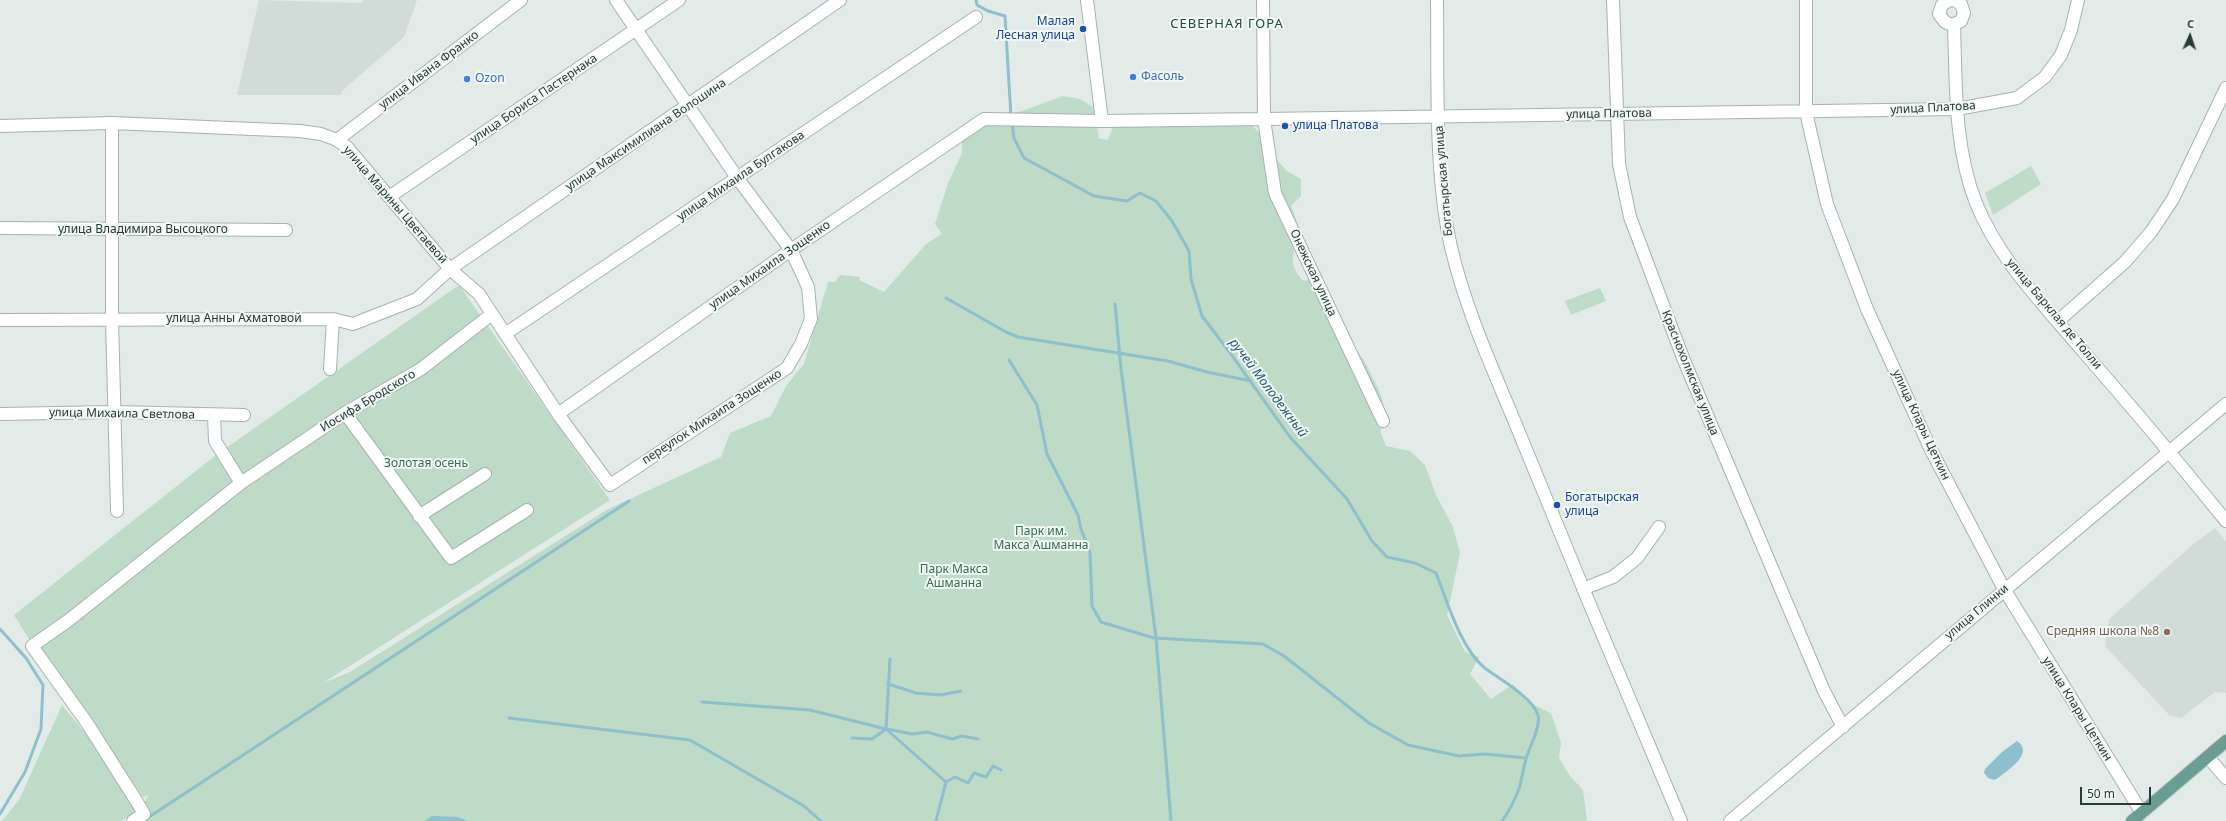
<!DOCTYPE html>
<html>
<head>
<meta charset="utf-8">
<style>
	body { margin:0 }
	#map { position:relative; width:2226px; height:821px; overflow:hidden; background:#e2ebe8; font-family:"Noto Sans",sans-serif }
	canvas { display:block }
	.north { position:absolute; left:2170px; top:16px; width:40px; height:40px; -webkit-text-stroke:3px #f2f8f6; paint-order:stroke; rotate:3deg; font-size:11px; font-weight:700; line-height:16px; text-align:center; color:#243b36 }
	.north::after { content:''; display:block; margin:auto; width:14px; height:18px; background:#243b36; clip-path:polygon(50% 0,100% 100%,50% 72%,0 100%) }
	.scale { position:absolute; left:2080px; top:787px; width:71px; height:18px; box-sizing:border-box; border:2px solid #243b36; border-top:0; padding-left:5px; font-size:12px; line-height:14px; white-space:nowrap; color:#243b36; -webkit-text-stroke:3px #f2f8f6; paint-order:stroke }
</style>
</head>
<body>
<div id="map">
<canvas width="2226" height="821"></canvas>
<div class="north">С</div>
<div class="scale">50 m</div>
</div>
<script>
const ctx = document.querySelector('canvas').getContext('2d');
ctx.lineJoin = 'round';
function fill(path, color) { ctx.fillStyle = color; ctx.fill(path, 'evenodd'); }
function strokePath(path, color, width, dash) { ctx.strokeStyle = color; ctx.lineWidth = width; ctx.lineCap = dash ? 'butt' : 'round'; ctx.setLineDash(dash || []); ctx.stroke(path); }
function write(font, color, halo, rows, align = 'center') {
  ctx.font = font + ' "Noto Sans",sans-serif'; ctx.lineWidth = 4; ctx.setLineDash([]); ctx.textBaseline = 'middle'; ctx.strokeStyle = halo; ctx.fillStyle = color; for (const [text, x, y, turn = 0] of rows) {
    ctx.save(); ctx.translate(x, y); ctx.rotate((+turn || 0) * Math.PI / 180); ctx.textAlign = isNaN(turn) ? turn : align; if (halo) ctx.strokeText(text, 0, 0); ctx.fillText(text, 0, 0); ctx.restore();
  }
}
fill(new Path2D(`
	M259,0L362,3L363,0H417L404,37L343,90L340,95H237Z
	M2215,528L2226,541V693L2215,692L2181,718L2170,716L2105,646L2109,619L2192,545Z`), '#d1dbd7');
fill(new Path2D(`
	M1063,96L1080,99L1093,107L1099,138L1108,140L1113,126L1252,125L1260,134L1263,145L1287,171L1301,179V196L1291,206C1293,211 1296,218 1297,224C1299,247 1283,263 1304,281L1319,275L1344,331L1365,362L1380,393L1389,424L1380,430L1386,446L1410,451L1425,465L1436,495L1453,527L1460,553L1447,615L1465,652L1479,657L1470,674L1491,699L1513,684L1526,701L1551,713L1561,743L1559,758L1570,776L1583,790L1587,821H131L138,816L148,795L143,797L39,655L14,615L216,455L459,285L610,500L323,683L350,672L608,509L721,457L730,433L771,416L786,386L804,364L828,282H835L840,275L860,277L859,280L884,292L926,244L942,234L935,224L948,183L962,153V139L971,123L1022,111Z
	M2031,166L2041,184L1993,215L1985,193Z
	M1600,288L1606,301L1571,315L1565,301Z
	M62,705L105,757L138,810L121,821H2L19,800Z`), '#bddbc7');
fill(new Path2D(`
	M2017,741C2035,753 2008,770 1998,778L1994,780L1988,778L1984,773L1985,769L2002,752Z
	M432,816L458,817L468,821H424Z`), '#8ebfcc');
strokePath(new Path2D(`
	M976,0L977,5L988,11L1005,16L1011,117
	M1012,123L1014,138L1024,158L1094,196L1127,201L1140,193L1156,201L1172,221L1189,251L1191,279L1202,316L1228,350L1290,437L1347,499L1372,541L1387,557L1415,563L1436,573C1447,601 1461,650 1486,669C1500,679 1533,698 1538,715C1541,727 1529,748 1526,759C1523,769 1522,779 1519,789C1515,799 1509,812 1502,821
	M946,298L1006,332L1018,337L1168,361L1207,372L1251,381
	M1115,304L1121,369L1156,638L1171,821
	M1009,360L1037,405L1047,454L1078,515L1081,529L1090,552L1092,606L1101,622L1154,638L1263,644L1284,656L1369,723L1408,745L1459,756L1485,754L1526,758
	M0,629L26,658L43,685L41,729L25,772L0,814
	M888,684L916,693L940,695L961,691
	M702,702L810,710L886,729L946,782L936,821
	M509,718L690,740L804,806L821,821
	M887,729L912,734L927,732L952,739L962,736L978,739
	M852,738L872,739L886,729L890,659
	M946,782L955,777L968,783L974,773L986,777L993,766L1001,770
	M146,819L629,501`), '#8ebfcc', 3);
const minor = new Path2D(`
	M1087,0L1102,121
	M1263,0L1264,119L1275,193L1383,421
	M1437,0C1438,78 1434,172 1451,247C1467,316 1499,382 1525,447C1576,572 1628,697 1681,821
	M1613,0L1619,164L1630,217L1683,358L1824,691L1843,727
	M1806,0V112L1827,204L1867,309L1931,450L2004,589L2142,813
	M1950,0L1942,5L1939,14L1945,22L1952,25L1961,21L1964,13L1961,4L1954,0
	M1954,25C1956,84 1954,147 1976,203C1999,260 2043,304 2082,350C2131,406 2179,463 2226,521
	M112,123V320L117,511
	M0,126L112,123L300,131L321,134L337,140L347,147L450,269L479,294L558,414L610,485L787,368L801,344L811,319L808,287L791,250L738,179L616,0
	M337,140L521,0
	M389,197L679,0
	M0,228L286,230
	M0,320L333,319L353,324L417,299L450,269L840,0
	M2058,321L2125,262L2151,232L2173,199L2226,88
	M505,334L976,17
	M330,369L333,319
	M345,413L451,558L527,510
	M0,414L114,412L244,415
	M558,414L791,250L984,119L1102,121L1264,119L1957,109L2017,98L2045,77L2061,55L2071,30L2078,0
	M214,415L215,441L241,483
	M419,516L485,474
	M1583,589L1613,577L1637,558L1659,527
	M2208,757L2226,778
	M133,821L144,814L137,802L87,723L32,646L69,620L241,483L345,413L421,369L492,314
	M1730,821L2226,404`);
const major = new Path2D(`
	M2132,821L2226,741`);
strokePath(minor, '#a5b3af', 14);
strokePath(major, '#c2c8c7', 14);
strokePath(minor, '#fff', 12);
strokePath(major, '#6a9d93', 12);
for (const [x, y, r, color] of [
	[1083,29,4,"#1a4fb4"],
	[1133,77,4,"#3f7fe0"],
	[467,79,4,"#3f7fe0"],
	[1285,126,4,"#1a4fb4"],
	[1557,505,4,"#1a4fb4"],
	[2167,632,4,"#8d6e63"]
]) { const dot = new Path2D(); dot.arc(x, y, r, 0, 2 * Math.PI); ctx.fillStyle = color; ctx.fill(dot); strokePath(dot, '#f2f8f6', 1.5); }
write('12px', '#164399', '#f2f8f6', [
	["Малая",1075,22,"right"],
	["Лесная улица",1075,36,"right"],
	["улица Платова",1293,126],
	["Богатырская",1565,498],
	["улица",1565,512]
], 'left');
write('12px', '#243b36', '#f2f8f6', [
	["улица Ивана Франко",429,70,-37],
	["улица Бориса Пастернака",534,99,-34],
	["улица Платова",1933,108,-3],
	["улица Платова",1609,114,-1],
	["улица Максимилиана Волошина",646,135,-34],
	["улица Михаила Булгакова",741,176,-34],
	["Богатырская улица",1444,181,-95],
	["улица Марины Цветаевой",395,205,49],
	["улица Владимира Высоцкого",143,230],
	["улица Михаила Зощенко",770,265,-35],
	["Онежская улица",1313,273,65],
	["улица Барклая де Толли",2054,314,50],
	["улица Анны Ахматовой",234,319],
	["Краснохолмская улица",1690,373,68],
	["Иосифа Бродского",368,401,-31],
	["улица Михаила Светлова",122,414,1],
	["переулок Михаила Зощенко",712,417,-33],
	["улица Клары Цеткин",1921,425,65],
	["улица Глинки",1977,612,-40],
	["улица Клары Цеткин",2077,709,58]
]);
write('12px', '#366cbe', '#f2f8f6', [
	["Фасоль",1141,77],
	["Ozon",475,79]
], 'left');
write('12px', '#316f4c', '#f2f8f6', [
	["Золотая осень",426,464],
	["Парк им.",1041,532],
	["Макса Ашманна",1041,546],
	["Парк Макса",954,570],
	["Ашманна",954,584]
]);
write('12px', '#785e54', '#f2f8f6', [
	["Средняя школа №8",2159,632]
], 'right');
ctx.letterSpacing = '1px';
write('13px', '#214b44', '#f2f8f6', [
	["СЕВЕРНАЯ ГОРА",1227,24]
]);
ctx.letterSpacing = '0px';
write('italic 13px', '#226072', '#f2f8f6', [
	["ручей Молодежный",1268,388,53]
]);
</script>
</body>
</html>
